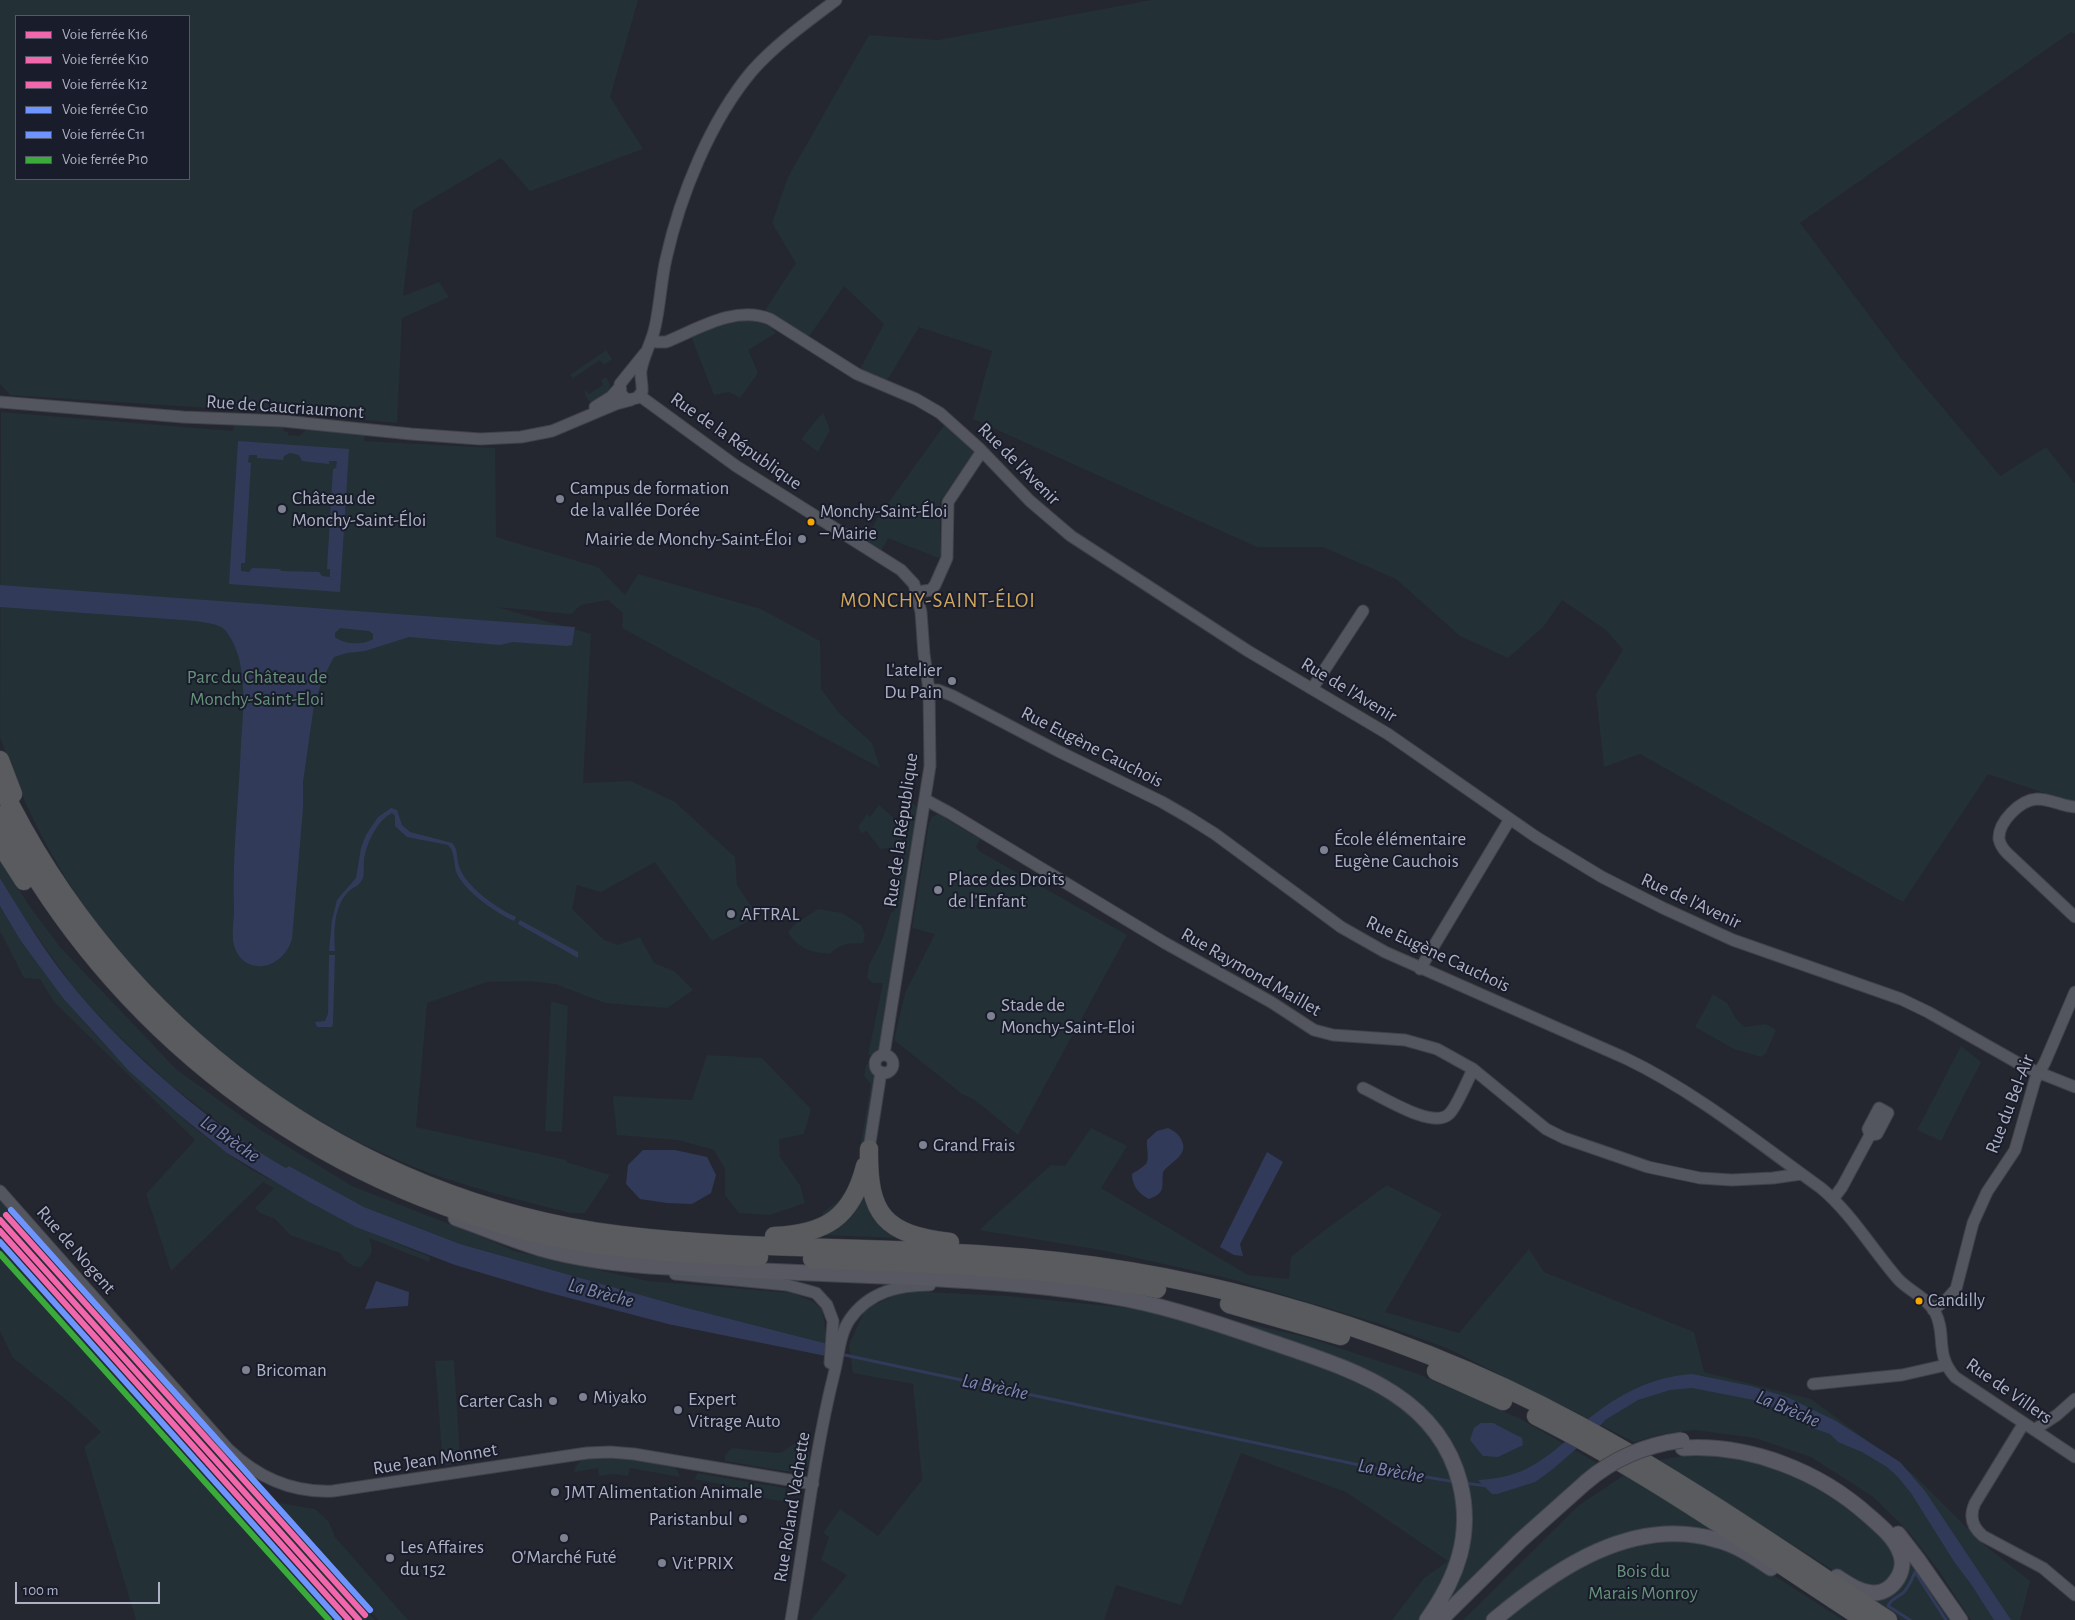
<!DOCTYPE html>
<html>
<head>
<meta charset="utf-8">
<style>
	body { margin:0 }
	#map { position:relative; width:2075px; height:1620px; overflow:hidden; background:#252730; font-family:"Alegreya Sans",sans-serif }
	canvas { display:block }
	.legend { position:absolute; left:15px; top:15px; width:175px; height:165px; box-sizing:border-box; background:#191c2a; border:1px solid #545867; margin:0; padding:6px 9px; list-style:none; font-size:15px; color:#adb1c3 }
	.legend li { display:flex; align-items:center; gap:10px; height:25px }
	.legend b { width:25px; border:1px solid #545867 }
	.scale { position:absolute; left:15px; top:1582px; width:145px; height:22px; box-sizing:border-box; border:2px solid #adb1c3; border-top:0; padding-left:6px; font-size:15px; line-height:18px; white-space:nowrap; color:#adb1c3; -webkit-text-stroke:4px #191c2a; paint-order:stroke }
</style>
</head>
<body>
<div id="map">
<canvas width="2075" height="1620"></canvas>
<ul class="legend">
<li><b style="height:6px;background:#f266ac"></b>Voie ferrée K16</li>
<li><b style="height:6px;background:#f266ac"></b>Voie ferrée K10</li>
<li><b style="height:6px;background:#f266ac"></b>Voie ferrée K12</li>
<li><b style="height:6px;background:#6e94ff"></b>Voie ferrée C10</li>
<li><b style="height:6px;background:#6e94ff"></b>Voie ferrée C11</li>
<li><b style="height:6px;background:#3aab3a"></b>Voie ferrée P10</li>
</ul>
<div class="scale">100 m</div>
</div>
<script>
const ctx = document.querySelector('canvas').getContext('2d');
ctx.lineJoin = 'round';
function fill(path, color) { ctx.fillStyle = color; ctx.fill(path, 'evenodd'); }
function strokePath(path, color, width, dash) { ctx.strokeStyle = color; ctx.lineWidth = width; ctx.lineCap = dash ? 'butt' : 'round'; ctx.setLineDash(dash || []); ctx.stroke(path); }
function write(font, color, halo, rows, align = 'center') {
  ctx.font = font + ' "Alegreya Sans",sans-serif'; ctx.lineWidth = 4; ctx.setLineDash([]); ctx.textBaseline = 'middle'; ctx.strokeStyle = halo; ctx.fillStyle = color; for (const [text, x, y, turn = 0] of rows) {
    ctx.save(); ctx.translate(x, y); ctx.rotate((+turn || 0) * Math.PI / 180); ctx.textAlign = isNaN(turn) ? turn : align; if (halo) ctx.strokeText(text, 0, 0); ctx.fillText(text, 0, 0); ctx.restore();
  }
}
fill(new Path2D(`
	M0,0H638L610,97L643,149L530,191L501,158L413,210L403,296L439,282L449,297L402,318L397,423L304,414V409L300,406C293,406 290,406 286,413L10,395L0,384ZM16,16H189V179H16Z
	M1151,0H2075V34L2071,32L1800,223L1901,358L2000,476L2046,447L2075,484V803L1988,774L1903,902L1640,754L1604,767L1596,694L1623,650L1606,630L1562,600L1544,626L1508,658L1460,636L1396,579L1323,547H1257L973,419L992,351L919,327L886,382L860,369L884,324L844,286L808,338L765,310L796,263L772,223L788,177L869,35L938,40Z
	M736,317L765,321L776,333L748,350L758,373L740,398L729,392L714,395L690,334Z
	M606,350L612,359L604,365L600,360L573,378L570,375Z
	M606,377C617,391 601,397 591,404L585,396V389L589,394L603,385L601,380Z
	M1,412L233,431L234,425L283,427L284,431L288,432V435L299,436L307,429L365,435L364,441L495,448L496,537L598,567L625,595L638,574L761,609L820,641L821,689L839,713L872,743L880,768L622,628L623,613L608,600L581,605L571,614L497,607L591,634L583,783L631,781L675,802L735,857L737,885L758,916L712,941L655,862L601,892L577,885L572,909L604,940L618,945L640,937L654,963L674,971L693,990L667,1008L605,1003L555,984L529,981L487,982L427,1003L416,1127L567,1160L566,1162L610,1175L585,1213H570C532,1203 494,1194 457,1182C427,1174 398,1160 369,1147C353,1140 337,1130 321,1121C174,1039 51,898 0,736Z
	M823,412L830,430L818,452L801,439Z
	M945,424L974,449V453L940,501L941,559L888,538L880,553L864,543L878,517Z
	M912,802L918,808L880,1051L875,1055H868L883,983H873L867,978L869,965L882,940L891,913L895,910Z
	M879,805L898,822L904,833L899,847L880,849L866,830L862,834L858,827L867,814L870,817Z
	M938,814L980,839L976,847L979,851L1127,935L1018,1135L975,1100L962,1094L894,1040L905,993L935,934L912,928L929,823L932,817Z
	M0,859L30,907L61,948L176,1069L259,1129L352,1186L480,1236L514,1251L648,1281L793,1293L812,1301L822,1309L828,1344L687,1308L460,1244L364,1207L289,1166L286,1168L257,1152L172,1086L113,1031L74,988L20,912L0,878Z
	M0,906C58,1002 135,1086 226,1152C240,1163 259,1175 274,1181C290,1187 304,1200 320,1208C356,1226 392,1242 430,1257L429,1262L369,1238C374,1255 372,1253 361,1267L353,1266L346,1261L340,1253L290,1235L275,1219L260,1213L255,1208L274,1188L263,1182L171,1271L146,1194L195,1140L54,1002L40,979L24,978L0,931Z
	M818,909L842,913L861,925L865,935L863,943C849,943 840,943 830,954C812,952 797,949 788,932L795,924Z
	M1713,994L1727,1003L1736,1019L1744,1027L1766,1024L1776,1030L1766,1053L1761,1057L1734,1049L1695,1027Z
	M551,1001L568,1006L562,1132L545,1131Z
	M1961,1046L1981,1062L1941,1141L1917,1130Z
	M707,1055L762,1058L811,1109L804,1134L779,1139L780,1157L800,1185L805,1203L769,1215L739,1213L725,1195V1169L714,1150L678,1140L617,1135L613,1096L692,1100Z
	M866,1064L872,1066L876,1071L858,1181L853,1189L823,1220L822,1213L838,1201L855,1178L871,1084L864,1076Z
	M1091,1128L1127,1146L1101,1188L1248,1275L1289,1279L1291,1257L1322,1232L1387,1185L1442,1214L1385,1312L1459,1333L1529,1249L1544,1272L1694,1332L1704,1372L1811,1399L1914,1475L1982,1543L2030,1581L2020,1620H1971L1939,1571L1908,1531L1872,1496L1811,1457L1755,1438L1694,1430L1662,1434L1634,1442L1447,1348L1377,1323L1231,1279L1101,1250L979,1230L1051,1165L1065,1166Z
	M863,1197L901,1238L820,1235C844,1223 848,1220 863,1197Z
	M0,1200L375,1620H362L0,1215Z
	M0,1236L344,1620H136L84,1447L101,1432L69,1402L13,1358L0,1331Z
	M905,1291L1009,1296L1219,1317L1306,1337L1418,1374L1519,1418L1597,1463L1567,1488L1569,1493L1435,1620H1392L1424,1578L1448,1561L1346,1492L1241,1453L1181,1605L1116,1585L1104,1620H811L847,1575L821,1560L829,1537L823,1533L840,1509L878,1536L922,1480L913,1384L853,1373L849,1345L865,1309Z
	M454,1360L460,1459L459,1463L443,1466L435,1361Z
	M795,1443H803L810,1452L809,1466L794,1471H784L725,1461V1455L732,1448L777,1453L782,1452Z
	M1712,1451C1766,1460 1808,1476 1852,1509C1868,1521 1881,1537 1896,1551C1897,1572 1895,1576 1879,1589L1850,1581L1659,1460Z
	M619,1457L671,1465L677,1470L680,1477L630,1468L628,1476L613,1474L599,1476L598,1468L574,1472L575,1467L584,1458Z
	M698,1473L785,1488L786,1502L730,1492V1486L694,1479Z
	M1627,1473L1719,1531L1717,1534L1601,1544L1490,1620H1463L1578,1506Z
	M279,1503L315,1509L329,1522L335,1537L408,1620H378L278,1508Z
	M1684,1539L1733,1549L1843,1620H1500L1585,1562L1642,1543Z
	M1906,1555L1954,1620H1900L1871,1601L1883,1598Z`), '#233036');
fill(new Path2D(`
	M238,441L349,449L340,592L229,584ZM290,453L299,455L302,461L329,464V461H337L336,468L333,469L327,569H330V577L322,576L319,572L281,571L280,569L252,568L249,572L241,571V563H245L251,463L248,462L249,455H257V458L283,460L284,456Z
	M0,585L575,627L572,645L567,646L513,642L500,645L409,637L365,651L347,653L334,657L323,678L314,705L303,782V808L292,939C281,974 238,976 233,940C232,930 234,920 234,910C232,855 239,799 241,743C243,718 245,692 241,668C239,655 233,639 225,630C218,623 205,623 196,621L0,607ZM340,628L369,631L373,634V639C364,645 344,645 335,637V633Z
	M391,808L397,810L402,825L410,832L452,843C459,850 456,860 460,869C468,888 498,909 516,917L514,921C496,913 466,892 457,874C453,865 456,852 448,845L407,837L395,826V816L392,813C377,820 365,846 364,861C363,868 365,874 362,880C359,886 352,888 348,892C333,908 334,932 335,951H329L332,920L337,900L356,878L361,848L366,835L378,817Z
	M0,878C23,916 47,955 75,989C129,1054 213,1127 286,1168L289,1166L364,1207L460,1244L687,1308L828,1344L826,1356L668,1324L539,1290L455,1265L356,1227L309,1202L227,1153L177,1113L129,1071L63,998L21,941L0,906Z
	M520,920L578,952V958L518,924Z
	M329,955H335L333,1023L332,1027H317L315,1022L325,1021L328,1014Z
	M1168,1128C1174,1131 1178,1133 1181,1139C1190,1155 1171,1161 1163,1172C1161,1187 1167,1192 1149,1199C1139,1194 1132,1186 1132,1174C1136,1171 1142,1168 1146,1164C1150,1159 1146,1147 1147,1140L1157,1131Z
	M643,1150H675L707,1157L716,1175L711,1193L692,1204L667,1203L640,1199L626,1184L628,1165Z
	M1267,1152L1283,1162L1240,1244L1243,1256L1234,1255L1220,1247Z
	M376,1281L409,1292L408,1306L365,1309Z
	M1692,1374L1751,1386L1787,1397L1836,1421L1900,1462L1925,1491L2011,1620H1994L1971,1584L1955,1563L1911,1493L1897,1476L1887,1467L1862,1452L1838,1442L1830,1434L1807,1426L1793,1417L1759,1401L1692,1388L1670,1390L1638,1400L1605,1420L1599,1427L1587,1420C1619,1394 1651,1377 1692,1374Z
	M1481,1423H1493L1522,1438L1523,1445L1498,1457L1483,1456L1470,1440L1474,1428Z
	M1566,1441L1577,1448L1553,1469L1535,1482L1497,1494H1492L1478,1480C1518,1478 1536,1466 1566,1441Z`), '#323a59');
strokePath(new Path2D(`
	M840,1354L1378,1469L1456,1482
	M1464,1483L1488,1486
	M1915,1572L1946,1620
	M1910,1620L1888,1606C1891,1599 1898,1597 1903,1593C1909,1587 1912,1579 1915,1572`), '#323a59', 3);
const minor = new Path2D(`
	M651,340L657,342H666C698,329 735,305 770,319L857,374L916,399L940,413L979,448L1030,501L1071,536L1248,651L1388,734L1536,837L1602,877L1663,908L1733,940L1901,999L1928,1012L2025,1067L2075,1087
	M645,353L620,384L621,394L627,400L637,398L642,392C643,385 640,378 641,370C644,354 652,342 655,327C660,305 661,281 666,259C680,196 710,121 752,71C776,44 807,22 836,0
	M640,396L736,466L901,570L914,584L921,612L924,654L929,690L930,766L884,1054
	M0,402L183,417L283,421L411,434L480,439L521,437L552,431L616,404L631,400
	M595,407L611,397L619,388
	M917,592L931,590L935,585L947,558L948,502L982,451
	M1312,689L1363,611
	M929,690H938L953,696L1058,751L1162,802L1188,817L1215,834L1341,927L1385,952L1625,1058C1696,1092 1757,1142 1821,1188C1851,1213 1872,1249 1898,1279C1909,1291 1926,1297 1935,1312C1947,1335 1934,1353 1955,1377L2075,1457
	M926,800L950,813L1165,943L1271,1002L1314,1030L1333,1035L1405,1040L1437,1049L1473,1069L1546,1129L1564,1138L1648,1167L1700,1178L1732,1180L1773,1178L1801,1174
	M2075,807C2062,806 2050,799 2037,799C2020,800 1998,822 1999,839C2000,844 2003,849 2007,853L2075,917
	M1420,969L1510,819
	M875 1064a9 9 0 1 1 18 0a9 9 0 1 1-18 0Z
	M1363,1088C1381,1096 1433,1130 1449,1114C1455,1109 1469,1078 1473,1069
	M869,1149L881,1072
	M0,1191L228,1449C257,1477 291,1493 333,1491L587,1453L610,1452L634,1454L813,1484
	M1833,1199L1842,1187L1870,1135L1877,1134L1888,1113L1879,1108L1868,1129L1870,1135
	M675,1274L787,1285L816,1293L827,1305L833,1321L830,1363
	M1933,1310L1947,1299L1956,1289L1973,1223L1987,1192L2015,1150L2035,1080L2045,1062L2075,992
	M1813,1384L1902,1375L1946,1365
	M2024,1423L1975,1503C1969,1516 1972,1527 1983,1536L2043,1568L2075,1595
	M2034,1430L2057,1415L2075,1399
	M791,1620C805,1538 814,1454 834,1374C839,1355 839,1335 850,1319C869,1292 898,1285 930,1285`);
const major = new Path2D(`
	M456,1218C484,1228 511,1239 539,1248C581,1260 625,1265 668,1267C747,1271 826,1273 905,1277C979,1281 1053,1285 1126,1299C1181,1310 1233,1329 1286,1347C1359,1372 1438,1398 1460,1483C1473,1535 1457,1578 1427,1620
	M1683,1448C1750,1444 1819,1471 1869,1516C1880,1526 1893,1536 1899,1550C1909,1569 1893,1594 1872,1593C1859,1592 1848,1584 1837,1577
	M1898,1534L1918,1560L1960,1620
	M1440,1620L1521,1540L1586,1482
	M1494,1620C1555,1569 1633,1515 1717,1540C1737,1545 1754,1557 1771,1568`);
const highway = new Path2D(`
	M0,760L13,794
	M0,784C118,1028 350,1201 621,1235C743,1250 866,1246 989,1255C1082,1261 1175,1276 1266,1301C1373,1330 1479,1371 1577,1424C1685,1482 1786,1553 1888,1620
	M0,815C110,1029 315,1186 551,1237C619,1251 689,1254 759,1257
	M0,844L24,881
	M869,1149C868,1215 884,1234 950,1242
	M774,1236C825,1234 852,1218 865,1166
	M812,1259C928,1264 1043,1266 1157,1289
	M1229,1304L1341,1336
	M1436,1371L1503,1401
	M1536,1416C1651,1474 1757,1550 1865,1620`);
strokePath(minor, '#414249', 13);
strokePath(major, '#41444d', 17);
strokePath(highway, '#41434c', 19);
strokePath(minor, '#54565f', 11);
strokePath(major, '#575861', 15);
strokePath(highway, '#595b5f', 18);
const majorBridge = new Path2D(`
	M1586,1482C1614,1458 1645,1445 1682,1440`);
strokePath(majorBridge, '#41444d', 17, []);
strokePath(majorBridge, '#575861', 15);
strokePath(new Path2D(`
	M0,1220L359,1620`), '#f266ac', 6);
strokePath(new Path2D(`
	M0,1231L349,1620`), '#f266ac', 6);
strokePath(new Path2D(`
	M6,1215L365,1615`), '#f266ac', 6);
strokePath(new Path2D(`
	M0,1242L339,1620`), '#6e94ff', 6);
strokePath(new Path2D(`
	M11,1210L370,1610`), '#6e94ff', 6);
strokePath(new Path2D(`
	M0,1254L329,1620`), '#3aab3a', 6);
for (const [x, y, r, color] of [
	[560,499,5,"#7d8190"],
	[282,509,5,"#7d8190"],
	[811,522,4.5,"#f7a600"],
	[802,539,5,"#7d8190"],
	[952,681,5,"#7d8190"],
	[1324,850,5,"#7d8190"],
	[938,890,5,"#7d8190"],
	[731,914,5,"#7d8190"],
	[991,1016,5,"#7d8190"],
	[923,1145,5,"#7d8190"],
	[1919,1301,4.5,"#f7a600"],
	[246,1370,5,"#7d8190"],
	[583,1397,5,"#7d8190"],
	[553,1401,5,"#7d8190"],
	[678,1410,5,"#7d8190"],
	[555,1492,5,"#7d8190"],
	[743,1519,5,"#7d8190"],
	[564,1538,5,"#7d8190"],
	[390,1558,5,"#7d8190"],
	[662,1563,5,"#7d8190"]
]) { const dot = new Path2D(); dot.arc(x, y, r, 0, 2 * Math.PI); ctx.fillStyle = color; ctx.fill(dot); strokePath(dot, '#191c2a', 2); }
write('18px', '#adb1c3', '#191c2a', [
	["Monchy-Saint-Éloi",820,512],
	["– Mairie",820,534],
	["Candilly",1928,1301]
], 'left');
write('19px', '#adb1c3', '#191c2a', [
	["Rue de Caucriaumont",285,407,4],
	["Rue de la République",736,441,35],
	["Rue de l'Avenir",1019,464,45],
	["Rue de l'Avenir",1349,690,31],
	["Rue Eugène Cauchois",1092,747,27],
	["Rue de la République",901,830,-82],
	["Rue de l'Avenir",1691,901,25],
	["Rue Eugène Cauchois",1438,954,25],
	["Rue Raymond Maillet",1251,972,30],
	["Rue du Bel-Air",2010,1104,-69],
	["Rue de Nogent",76,1250,49],
	["Rue de Villers",2009,1391,35],
	["Rue Jean Monnet",435,1459,-9],
	["Rue Roland Vachette",792,1507,-81]
]);
write('19px', '#adb1c3', '#191c2a', [
	["Campus de formation",570,488],
	["de la vallée Dorée",570,510],
	["Château de",292,498],
	["Monchy-Saint-Éloi",292,520],
	["Mairie de Monchy-Saint-Éloi",792,539,"right"],
	["L'atelier",942,670,"right"],
	["Du Pain",942,692,"right"],
	["École élémentaire",1334,839],
	["Eugène Cauchois",1334,861],
	["Place des Droits",948,879],
	["de l'Enfant",948,901],
	["AFTRAL",741,914],
	["Stade de",1001,1005],
	["Monchy-Saint-Eloi",1001,1027],
	["Grand Frais",933,1145],
	["Bricoman",256,1370],
	["Miyako",593,1397],
	["Expert",688,1399],
	["Vitrage Auto",688,1421],
	["Carter Cash",543,1401,"right"],
	["JMT Alimentation Animale",565,1492],
	["Paristanbul",733,1519,"right"],
	["Les Affaires",400,1547],
	["du 152",400,1569],
	["O'Marché Futé",564,1557,"center"],
	["Vit'PRIX",672,1563]
], 'left');
write('19px', '#669279', '#191c2a', [
	["Parc du Château de",257,677],
	["Monchy-Saint-Eloi",257,699],
	["Bois du",1643,1571],
	["Marais Monroy",1643,1593]
]);
write('italic 20px', '#7d88b0', '#191c2a', [
	["La Brèche",230,1139,35],
	["La Brèche",601,1293,15],
	["La Brèche",995,1387,12],
	["La Brèche",1788,1409,23],
	["La Brèche",1391,1471,10]
]);
ctx.letterSpacing = '1px';
write('21px', '#cfa65b', '#191c2a', [
	["MONCHY-SAINT-ÉLOI",938,601]
]);
ctx.letterSpacing = '0px';
</script>
</body>
</html>
